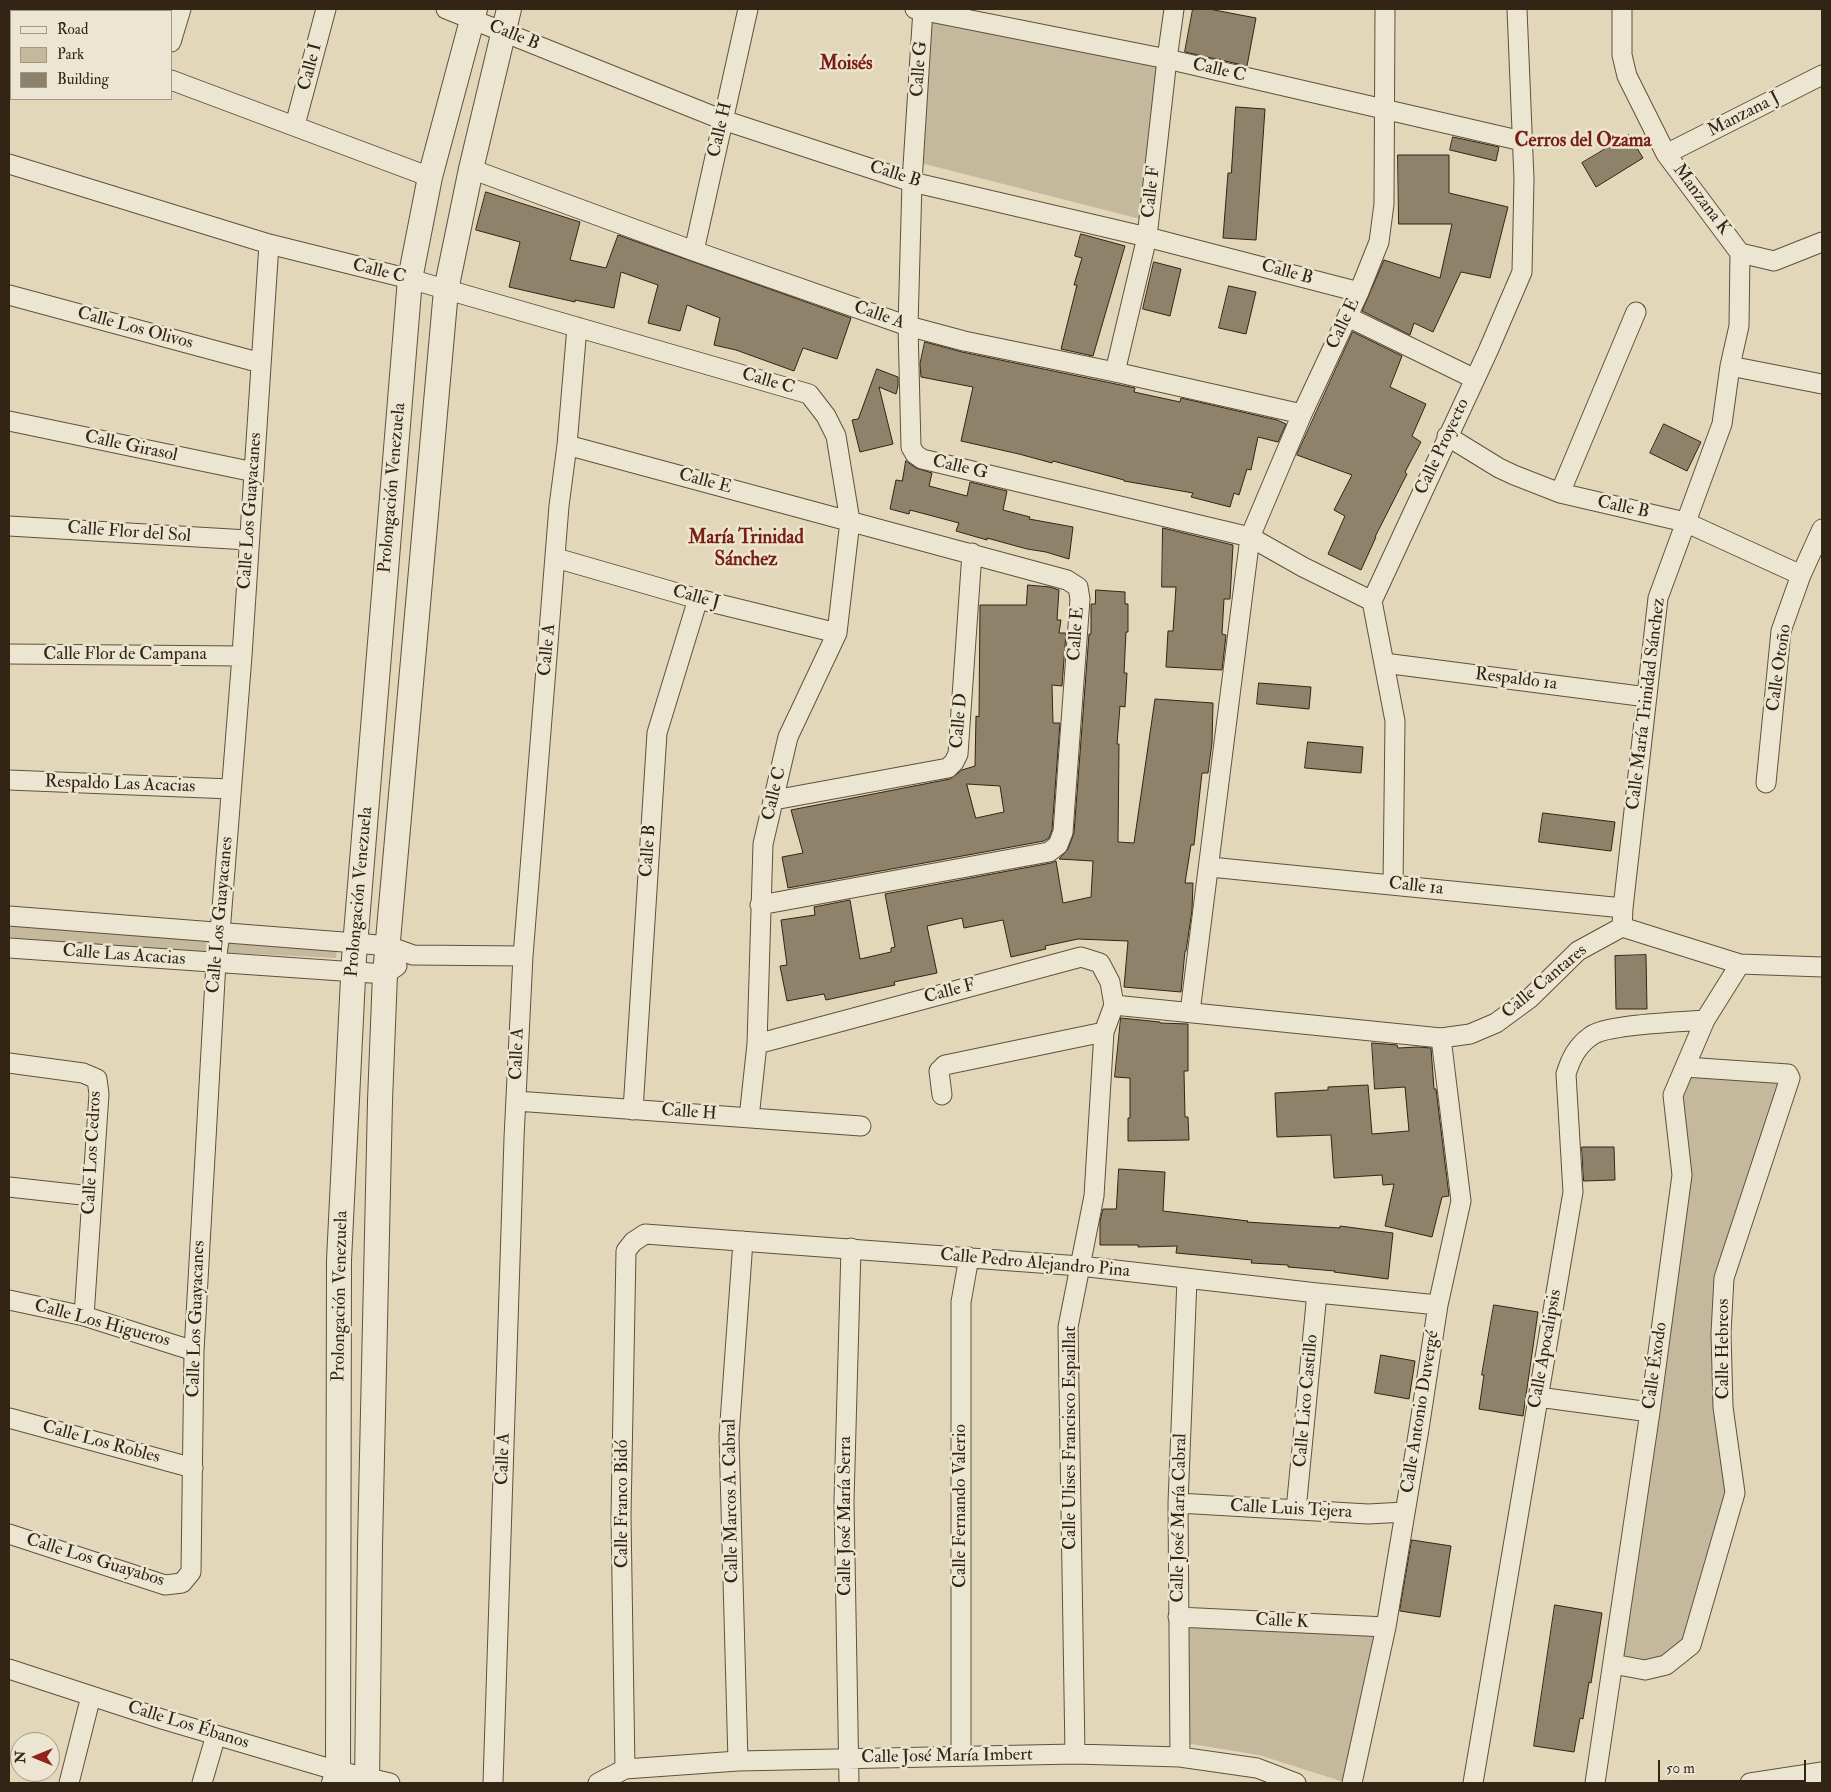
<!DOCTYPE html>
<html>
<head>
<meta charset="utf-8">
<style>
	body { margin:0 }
	#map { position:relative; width:1831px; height:1792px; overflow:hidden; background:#e2d7b8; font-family:"IM FELL Double Pica",serif }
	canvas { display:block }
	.frame { position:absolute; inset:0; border:10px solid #322515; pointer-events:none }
	.legend { position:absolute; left:10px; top:10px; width:162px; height:90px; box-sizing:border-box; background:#ece5d1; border:1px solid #a29886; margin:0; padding:6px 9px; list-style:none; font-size:15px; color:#322515 }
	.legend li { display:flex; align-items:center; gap:10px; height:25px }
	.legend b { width:25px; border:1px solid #a29886 }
	.north { position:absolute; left:10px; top:1732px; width:50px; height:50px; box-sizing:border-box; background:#ece5d1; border:1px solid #a29886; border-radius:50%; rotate:270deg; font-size:14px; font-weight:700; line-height:20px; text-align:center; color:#322515 }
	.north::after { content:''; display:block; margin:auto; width:18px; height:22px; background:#8f2418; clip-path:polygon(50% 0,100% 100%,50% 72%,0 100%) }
	.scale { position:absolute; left:1658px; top:1760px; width:148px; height:22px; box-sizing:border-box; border:2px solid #322515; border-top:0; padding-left:6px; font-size:15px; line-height:18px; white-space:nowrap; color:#322515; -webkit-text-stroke:4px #ece5d1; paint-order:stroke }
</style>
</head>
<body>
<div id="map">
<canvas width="1831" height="1792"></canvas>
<div class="frame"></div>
<ul class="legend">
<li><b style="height:6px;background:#ece5d1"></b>Road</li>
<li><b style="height:14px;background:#c4b99c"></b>Park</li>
<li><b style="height:14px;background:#8e826a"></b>Building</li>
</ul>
<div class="north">N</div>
<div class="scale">50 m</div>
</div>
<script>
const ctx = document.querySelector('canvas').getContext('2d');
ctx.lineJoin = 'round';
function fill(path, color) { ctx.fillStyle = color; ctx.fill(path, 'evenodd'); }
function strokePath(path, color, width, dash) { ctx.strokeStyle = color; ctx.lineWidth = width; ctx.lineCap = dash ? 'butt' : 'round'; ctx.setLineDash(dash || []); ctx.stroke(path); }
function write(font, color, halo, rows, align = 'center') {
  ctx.font = font + ' "IM FELL Double Pica",serif'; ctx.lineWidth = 5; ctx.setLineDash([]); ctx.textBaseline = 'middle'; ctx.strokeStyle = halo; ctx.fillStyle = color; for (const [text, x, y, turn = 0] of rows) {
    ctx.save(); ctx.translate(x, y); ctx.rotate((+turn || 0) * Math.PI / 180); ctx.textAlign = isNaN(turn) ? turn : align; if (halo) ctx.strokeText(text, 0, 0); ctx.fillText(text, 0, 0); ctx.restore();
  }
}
fill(new Path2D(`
	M932,9H970L1163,55L1148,221L921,163Z
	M9,917L339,935L336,958L9,942Z
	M1688,1071L1788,1075L1720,1277L1730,1494L1686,1644L1664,1661L1617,1660L1687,1178L1677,1097Z
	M1185,1621L1379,1632L1347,1783L1259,1755L1185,1743Z`), '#c4b99c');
const building = new Path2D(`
	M1193,9H1209L1256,18L1247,66L1185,52Z
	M1236,107L1265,109L1256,240L1223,238L1228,173H1231Z
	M1629,135L1643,158L1596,187L1582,163Z
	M1453,137L1499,147L1496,161L1450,150Z
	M1398,155H1449V193L1508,207L1490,278L1461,272L1433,332L1414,323L1410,335L1362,311L1384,260L1440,278L1452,224H1399Z
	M486,192L580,222L570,260L606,268L618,235L851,318L837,359L803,348L794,371L736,350L714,345L720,318L687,305L680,331L648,323L658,285L621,272L614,308L575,300V302L509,287L520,242L476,230Z
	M1081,234L1125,246L1093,356L1061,349L1077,285H1074L1082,258L1075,256Z
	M1154,262L1181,269L1170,316L1143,309Z
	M1229,286L1256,292L1246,334L1219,328Z
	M1353,332L1402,356L1390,387L1426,404L1412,436L1421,442L1405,472L1407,474L1375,537H1376L1361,570L1328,554L1345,516L1334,510L1352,475L1297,455Z
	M925,342L962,352L1135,388L1134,392L1180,402L1181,398L1277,420L1286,424L1278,442L1258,437L1251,470L1247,469L1239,495L1234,493L1230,507L1191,497L1193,493L1124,481V480L1053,461L1052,463L1019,454L961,441L973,387L921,377L920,364Z
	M877,369L898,377V386L896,394L879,387L893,444L860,452L852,420L858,419Z
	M1664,424L1701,442L1687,471L1650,453Z
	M906,461L916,468L932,473L929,486L967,496L970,482L1007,491L1003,510L1030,517L1029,519L1073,527L1069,559L1046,552L1027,549L987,538V540L956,531L959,523L910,510L909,514L890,509L896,480L902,481Z
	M1163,528L1233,545L1230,599H1224L1222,634L1226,635L1222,670L1166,667L1168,631H1173L1176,587H1162Z
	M1028,585L1050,587L1059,590L1057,620H1061L1059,633H1066L1062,686L1052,685L1053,723H1060L1052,830L1049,838L1044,841L788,888L782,857L803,853L791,810L950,779L962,770L975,766L976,716L979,717L980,605H1026ZM967,784L1000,786L1004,812L976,818Z
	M1096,590L1125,592V604H1128V632H1126L1124,673H1127L1125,707L1120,706L1117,744H1119L1118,842L1134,843L1155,699L1213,703L1212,743L1208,773H1202L1194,845H1191L1185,883H1193L1192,910L1186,951H1185L1181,992L1124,987L1128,941L1078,939L1045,946L1046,949L1011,957L1003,920L964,928L962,918L927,926L937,973L894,982L895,985L826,1000L824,994L787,1001L780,966L787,965L781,920L815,915L814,907L850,900L860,959L891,952V948L895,947L885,894L1051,863L1056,861L1063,903L1091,897L1093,861L1059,859L1068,849L1074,833L1089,634H1091V604H1095Z
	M1259,683L1311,687L1309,709L1257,704Z
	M1308,742L1363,747L1361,773L1305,768Z
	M1543,813L1615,822L1611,851L1539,842Z
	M1646,955L1647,1009H1616L1615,956Z
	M1121,1018L1160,1022V1023L1188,1024V1071H1184L1185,1117H1188L1189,1140L1128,1141V1118H1130V1078L1115,1077Z
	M1372,1043L1397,1045L1398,1048L1418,1047L1431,1048L1434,1089H1436L1449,1196L1442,1197L1432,1237L1385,1226L1394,1184L1383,1185L1382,1175L1334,1178L1331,1135L1277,1137L1275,1093L1328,1090V1087L1368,1085L1372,1134L1409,1131L1405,1087L1375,1089Z
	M1582,1147H1614L1615,1180L1584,1181Z
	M1119,1169L1165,1172L1163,1211L1248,1221L1247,1222L1340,1228V1226L1393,1233L1388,1279L1334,1272L1335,1271L1288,1267V1265L1251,1263L1252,1260L1176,1253L1177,1246L1138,1247V1245H1100V1221L1103,1209H1116Z
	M1494,1305L1538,1312L1523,1416L1479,1409L1484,1375H1482Z
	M1381,1355L1415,1361L1409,1399L1375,1393Z
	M1412,1540L1451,1546L1440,1617L1400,1611Z
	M1555,1605L1602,1613L1591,1683L1589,1682L1583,1719L1580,1718L1574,1752L1534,1746Z`);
fill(building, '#8e826a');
strokePath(building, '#322515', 1);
const minor = new Path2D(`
	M82,9L83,11
	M446,9L723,120L912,182L1147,237L1359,292
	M915,9L1167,59L1522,141
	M923,9L912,182L908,326L911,447L915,454L922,459L1250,537L1303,567L1372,601
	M1622,9V55L1627,76L1666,154L1740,253L1774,261L1822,242
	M171,42L181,9
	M171,80L430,177
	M295,125L326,9
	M1666,154L1822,75
	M9,164L269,244L410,279L809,394L826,416L836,436L850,521L837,633L788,737L763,844L757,1044L749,1118
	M471,169L694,251L908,326L964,341L1115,372L1302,414
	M694,251L748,9
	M9,295L261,363
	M1348,317L1475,379
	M1730,366L1822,384
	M1115,372L1147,237L1167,59L1174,9
	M9,421L254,472
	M1447,436L1499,468L1514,475L1560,493L1685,522L1801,575
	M567,445L1067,580L1078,587L1080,599L1063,832L1058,845L1049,852L760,905
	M1560,493L1636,312
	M9,526L248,540
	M556,558L698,599L837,633
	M9,654L242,656
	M1384,663L1647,697
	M9,780L231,789
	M1766,783L1781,631L1801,575L1822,529
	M774,800L948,768L954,762L958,754L972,553
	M1210,867L1623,908
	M1393,885L1395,721L1372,601L1488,351L1522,272L1524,179L1517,9
	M9,916L356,943L388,946L413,955L523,956
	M1622,927L1623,908L1658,598L1722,424L1730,366L1739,326L1740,253
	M9,948L385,974L397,966
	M1114,1005L1441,1038L1470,1034L1496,1023L1530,998L1578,951L1622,927L1740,964L1822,967
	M1190,1012L1250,537L1302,414L1359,292L1379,242L1384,204L1385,9
	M757,1044L1081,957L1100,963L1110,982L1114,1005
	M9,1063L83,1073L97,1079L99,1094L84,1316
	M942,1095L939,1071L945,1065L1104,1032
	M516,1101L861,1126
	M633,1110L657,733L698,599
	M9,1187L91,1196
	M9,1300L84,1316L194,1351
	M1538,1397L1650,1412
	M9,1418L193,1468
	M1178,1503L1368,1514L1405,1512
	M1296,1510L1317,1293
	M9,1534L165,1585L182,1583L191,1572L194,1351L216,962L220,933L242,656L269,244
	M1178,1617L1386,1627
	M1613,1664L1645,1670L1666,1665L1691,1645L1735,1493L1723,1407L1721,1333L1724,1278L1790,1078L1788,1074L1685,1067
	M9,1669L165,1720L338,1771L390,1783
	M1075,1754L1068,1327L1094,1196L1104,1032L1114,1005
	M961,1756V1302L969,1257
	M1180,1757L1178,1503L1187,1279
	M738,1761L729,1436L743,1241
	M625,1769L621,1516L626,1251L633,1242L645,1234L1080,1266L1317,1293L1438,1305
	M69,1783L91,1696
	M202,1783L216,1735
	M493,1783L514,1138L523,956L559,506L567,445L577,327
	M598,1783L625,1769L738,1761L1075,1754L1180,1757L1257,1768L1296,1783
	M849,1783L844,1501L851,1248
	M1352,1783L1386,1627L1419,1429L1438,1305L1461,1201L1441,1038
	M1473,1783L1573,1192L1566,1074C1571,1058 1577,1046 1591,1036C1606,1024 1681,1022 1705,1020
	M1595,1783L1650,1412L1682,1175L1673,1095L1705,1020L1740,964
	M1750,1783L1822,1772`);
const tertiary = new Path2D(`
	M334,1783L338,1771L339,1260L354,958L410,279L430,177L475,9
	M367,1783L370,1545L380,1101L385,974L446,290L471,169L509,9`);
strokePath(minor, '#5e523e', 21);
strokePath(tertiary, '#5e523e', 26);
strokePath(minor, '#ece5d1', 19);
strokePath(tertiary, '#ece5d1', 24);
write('18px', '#322515', '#ece5d1', [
	["Calle B",514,36,22],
	["Calle I",311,67,-75],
	["Calle G",920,69,-86],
	["Calle C",1219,71,13],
	["Manzana J",1744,115,-27],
	["Calle H",721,130,-77],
	["Calle B",895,175,17],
	["Calle F",1152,192,-84],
	["Manzana K",1701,200,53],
	["Calle C",379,272,14],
	["Calle B",1287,273,15],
	["Calle A",879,316,19],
	["Calle E",1344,324,-65],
	["Calle Los Olivos",135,329,15],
	["Calle C",768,382,16],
	["Calle Girasol",131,447,12],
	["Calle Proyecto",1443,447,-65],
	["Calle G",960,468,13],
	["Calle E",705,482,15],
	["Prolongación Venezuela",393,488,-85],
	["Calle B",1623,508,12],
	["Calle Los Guayacanes",251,511,-86],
	["Calle Flor del Sol",129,533,4],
	["Calle J",696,598,15],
	["Calle E",1077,634,-86],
	["Calle A",548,650,-85],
	["Calle Flor de Campana",125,655],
	["Calle Otoño",1780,668,-82],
	["Respaldo 1a",1516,680,7],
	["Calle María Trinidad Sánchez",1647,704,-83],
	["Calle D",960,721,-85],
	["Respaldo Las Acacias",120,785,2],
	["Calle C",775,794,-77],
	["Calle B",649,851,-86],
	["Calle 1a",1416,887,6],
	["Prolongación Venezuela",360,892,-85],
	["Calle Los Guayacanes",221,915,-85],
	["Calle Las Acacias",124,956,4],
	["Calle Cantares",1545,982,-40],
	["Calle F",950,992,-15],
	["Calle A",518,1054,-88],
	["Calle H",689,1113,4],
	["Calle Los Cedros",93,1153,-87],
	["Calle Pedro Alejandro Pina",1035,1264,5],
	["Prolongación Venezuela",341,1296,-89],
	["Calle Los Guayacanes",197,1319,-88],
	["Calle Los Higueros",102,1324,15],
	["Calle Apocalipsis",1546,1349,-80],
	["Calle Hebreos",1724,1349,-90],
	["Calle Éxodo",1656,1366,-82],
	["Calle Lico Castillo",1307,1401,-85],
	["Calle Antonio Duvergé",1421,1412,-81],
	["Calle Ulises Francisco Espaillat",1071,1438,-90],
	["Calle Los Robles",101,1443,15],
	["Calle A",504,1459,-88],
	["Calle Marcos A. Cabral",732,1501,-91],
	["Calle Franco Bidó",623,1504,-90],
	["Calle Fernando Valerio",961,1506,-90],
	["Calle Luis Tejera",1291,1510,3],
	["Calle José María Serra",846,1516,-90],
	["Calle José María Cabral",1180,1518,-89],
	["Calle Los Guayabos",95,1561,17],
	["Calle K",1282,1622,3],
	["Calle Los Ébanos",188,1726,17],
	["Calle José María Imbert",947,1757,-1]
]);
write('bold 19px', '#7a1f14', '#ece5d1', [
	["Moisés",846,65],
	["Cerros del Ozama",1583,142],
	["María Trinidad",746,539],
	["Sánchez",746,561]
]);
</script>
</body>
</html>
